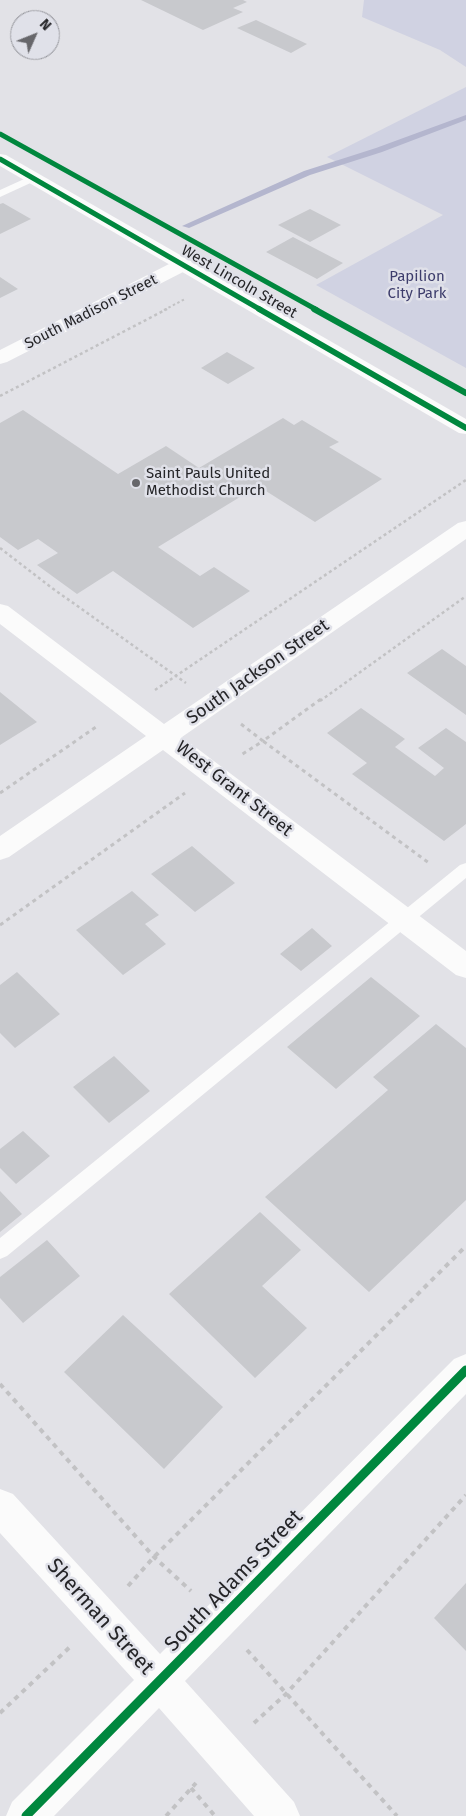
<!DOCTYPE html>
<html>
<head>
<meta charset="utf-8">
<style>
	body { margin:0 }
	#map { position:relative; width:466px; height:1816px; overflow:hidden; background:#e2e2e7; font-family:"Fira Sans",sans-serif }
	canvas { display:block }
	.north { position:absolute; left:10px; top:10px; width:50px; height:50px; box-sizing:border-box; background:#e0e1e9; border:1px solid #95969c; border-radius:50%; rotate:46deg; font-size:14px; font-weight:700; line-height:20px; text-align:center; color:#252528 }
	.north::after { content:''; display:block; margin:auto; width:18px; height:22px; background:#67676b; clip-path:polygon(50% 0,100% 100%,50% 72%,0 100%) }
</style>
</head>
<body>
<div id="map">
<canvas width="466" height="1816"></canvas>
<div class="north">N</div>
</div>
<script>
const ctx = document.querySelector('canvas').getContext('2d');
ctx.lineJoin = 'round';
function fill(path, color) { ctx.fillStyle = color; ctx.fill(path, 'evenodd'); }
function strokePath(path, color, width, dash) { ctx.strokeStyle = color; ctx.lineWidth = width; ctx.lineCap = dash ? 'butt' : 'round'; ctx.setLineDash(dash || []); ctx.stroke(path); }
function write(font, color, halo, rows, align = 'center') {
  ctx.font = font + ' "Fira Sans",sans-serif'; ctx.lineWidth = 5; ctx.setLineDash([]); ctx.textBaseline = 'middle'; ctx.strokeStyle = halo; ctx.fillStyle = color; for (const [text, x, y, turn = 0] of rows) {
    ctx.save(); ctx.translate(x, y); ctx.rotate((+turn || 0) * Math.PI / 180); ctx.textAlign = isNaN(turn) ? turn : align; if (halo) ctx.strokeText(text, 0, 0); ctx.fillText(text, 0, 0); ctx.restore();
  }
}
fill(new Path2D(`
	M364,0H466V67L440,50L362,17Z
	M466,87V368L316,285L443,215L327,157Z`), '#d0d2e2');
fill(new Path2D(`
	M466,115V120L382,152L310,175L189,228L182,226L304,171L376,148Z`), '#b4b6ce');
fill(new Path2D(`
	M141,0H243L247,2L233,8L243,12L203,30Z
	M256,20L307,44L291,53L237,28Z
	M3,203L31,219L0,234V204Z
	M310,209L341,225L310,242L278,225Z
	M293,237L343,263L317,279L266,252Z
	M0,277L18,289L0,298Z
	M227,352L255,368L228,384L201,368Z
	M23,410L118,474L166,446L199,468L283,418L294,425L302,420L339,442L329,447L382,479L315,522L258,486L158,547L200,576L214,567L250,591L193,628L113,571L77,594L37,565L58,553L38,539L18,550L0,537V423Z
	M442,649L466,666V715L407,673Z
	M0,692L37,722L0,745Z
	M361,708L405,739L395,747L435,776L444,768L418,748L446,728L466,742V824L444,841L352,774L367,763L327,733Z
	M192,846L235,883L195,912L151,874Z
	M132,891L159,915L145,924L166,944L123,975L76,930Z
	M312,928L332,946L301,971L280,954Z
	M17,972L60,1014L15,1048L0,1033V985Z
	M371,977L420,1016L336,1089L287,1047Z
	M436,1024L466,1048V1200L369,1292L265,1197L388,1090L373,1077Z
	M114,1056L150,1091L109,1123L73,1087Z
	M23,1131L50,1156L16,1184L0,1168V1149Z
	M0,1191L22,1214L0,1232Z
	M260,1212L301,1250L262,1286L307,1328L255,1378L169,1294Z
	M47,1240L80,1276L23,1323L0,1298V1277Z
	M123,1315L223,1407L164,1469L64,1372Z
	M466,1583V1651L434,1618Z`), '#c8c9cd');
strokePath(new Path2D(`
	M164,310L185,299`), '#c2c2c4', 2, [2.5, 2.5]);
strokePath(new Path2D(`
	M0,396L167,309
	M0,548L52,588L186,683
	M155,690L466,480
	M320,701L466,596`), '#c2c2c4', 2.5, [3, 3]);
strokePath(new Path2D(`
	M321,699L263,741L429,863
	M241,724L263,741L241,755
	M0,793L96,727
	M0,925L185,793`), '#c2c2c4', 3, [4, 4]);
strokePath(new Path2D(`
	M0,1384L154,1557L191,1591
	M128,1586L154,1557L466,1246
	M247,1650L397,1816
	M0,1713L72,1645
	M254,1723L286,1694L466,1495
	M191,1788L215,1816
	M166,1816L196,1783`), '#c2c2c4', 4, [5, 5]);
fill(new Path2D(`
	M33,175L37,176L38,178L37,180L0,197V190Z
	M466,863V878L7,1256L0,1259V1238L460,865Z`), '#fbfbfb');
fill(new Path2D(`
	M182,259L189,261L192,265L189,269L7,362L0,364V350L175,261Z
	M466,521V539L182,737L466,951V978L456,975L163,750L9,857L0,860V836L146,736L0,624V604L8,606L164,724L458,523Z
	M466,1354V1394L185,1681L294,1802L300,1816H254L159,1708L54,1816H6L12,1802L134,1680L0,1533V1489L13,1494L160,1654L454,1359Z`), '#fbfbfb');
fill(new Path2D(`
	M0,154L6,155L466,419V434L459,433L0,166Z`), '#fbfbfb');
strokePath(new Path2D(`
	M0,134L317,310
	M0,159L261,310`), '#00873e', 5);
strokePath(new Path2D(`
	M259,309L466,428
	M314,309L466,393`), '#00873e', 6);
strokePath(new Path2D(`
	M26,1816L466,1370`), '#00873e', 9);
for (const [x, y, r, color] of [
	[136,483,5,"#67676b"]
]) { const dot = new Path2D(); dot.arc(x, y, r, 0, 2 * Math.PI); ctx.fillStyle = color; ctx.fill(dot); strokePath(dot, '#e0e1e9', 2); }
write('15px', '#3d3d6c', '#e0e1e9', [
	["Papilion",417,277],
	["City Park",417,294]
]);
write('15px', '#252528', '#e0e1e9', [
	["West Lincoln Street",239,282,30],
	["South Madison Street",91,312,-27]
]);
write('15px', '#252528', '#e0e1e9', [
	["Saint Pauls United",146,474],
	["Methodist Church",146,491]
], 'left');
write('18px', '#252528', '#e0e1e9', [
	["South Jackson Street",258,672,-35],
	["West Grant Street",234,789,38]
]);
write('21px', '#252528', '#e0e1e9', [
	["South Adams Street",234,1581,-46],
	["Sherman Street",100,1617,48]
]);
</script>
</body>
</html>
